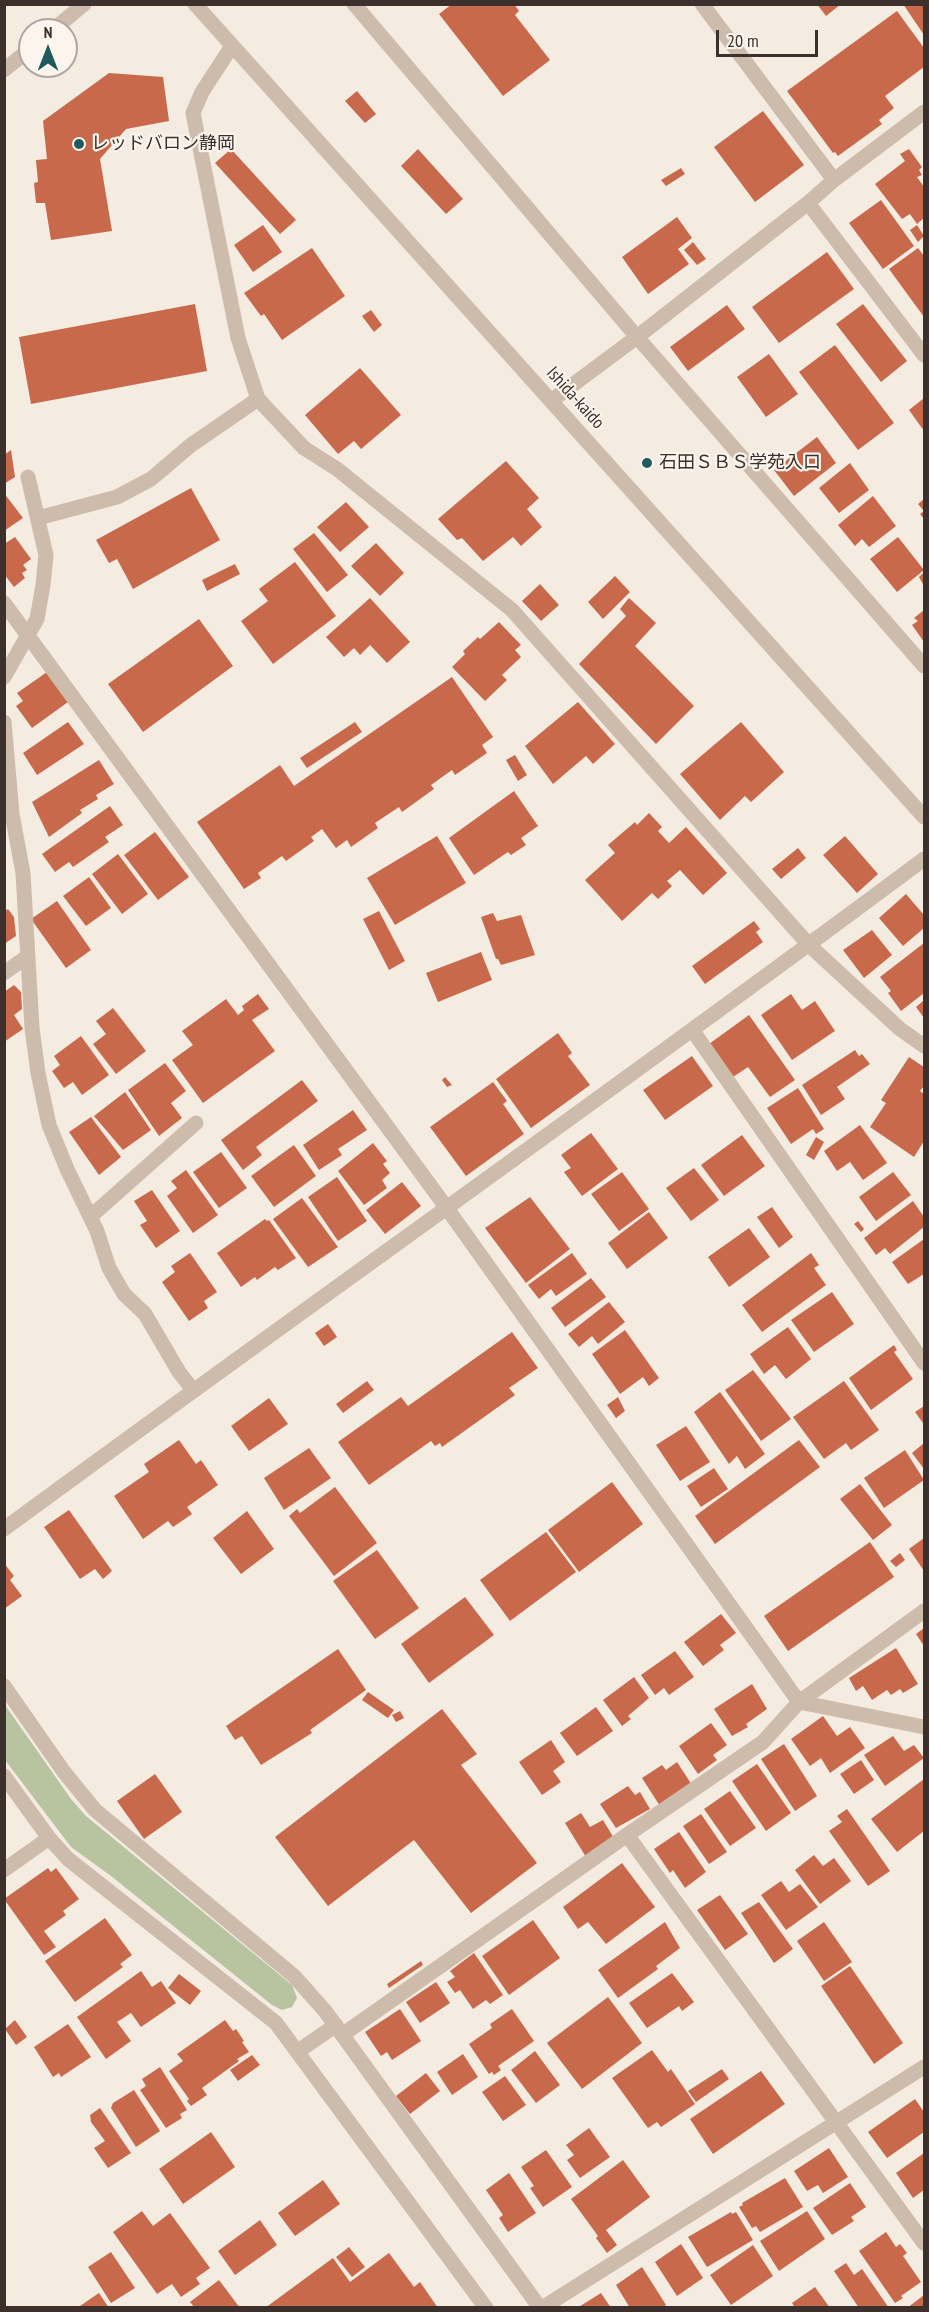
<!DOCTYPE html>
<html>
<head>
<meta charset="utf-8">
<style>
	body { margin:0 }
	#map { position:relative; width:929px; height:2312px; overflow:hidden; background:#f4ebe1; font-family:"PT Sans Narrow",sans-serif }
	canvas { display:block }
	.frame { position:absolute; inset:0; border:6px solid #3b302b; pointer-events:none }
	.north { position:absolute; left:18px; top:18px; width:60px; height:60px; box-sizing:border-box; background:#fbf5ee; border:2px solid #aea6a0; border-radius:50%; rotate:0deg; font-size:16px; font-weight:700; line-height:24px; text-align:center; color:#3b302b }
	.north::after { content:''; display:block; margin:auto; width:21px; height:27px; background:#1f5a5e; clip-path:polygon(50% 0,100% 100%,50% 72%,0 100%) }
	.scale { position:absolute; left:716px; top:30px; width:102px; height:27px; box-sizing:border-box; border:3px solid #3b302b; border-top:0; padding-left:8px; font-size:18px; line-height:21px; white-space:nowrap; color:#3b302b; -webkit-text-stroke:4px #fbf5ee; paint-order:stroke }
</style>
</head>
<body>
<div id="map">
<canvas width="929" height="2312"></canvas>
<div class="frame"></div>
<div class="north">N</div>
<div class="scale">20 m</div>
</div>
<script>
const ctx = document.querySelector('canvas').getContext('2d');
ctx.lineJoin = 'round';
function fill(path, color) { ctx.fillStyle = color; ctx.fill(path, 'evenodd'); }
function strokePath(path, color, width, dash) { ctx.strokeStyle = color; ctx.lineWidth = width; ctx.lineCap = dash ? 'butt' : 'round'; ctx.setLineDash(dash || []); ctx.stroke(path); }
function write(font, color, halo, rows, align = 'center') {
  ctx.font = font + ' "PT Sans Narrow","Noto Sans JP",sans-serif'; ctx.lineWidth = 4.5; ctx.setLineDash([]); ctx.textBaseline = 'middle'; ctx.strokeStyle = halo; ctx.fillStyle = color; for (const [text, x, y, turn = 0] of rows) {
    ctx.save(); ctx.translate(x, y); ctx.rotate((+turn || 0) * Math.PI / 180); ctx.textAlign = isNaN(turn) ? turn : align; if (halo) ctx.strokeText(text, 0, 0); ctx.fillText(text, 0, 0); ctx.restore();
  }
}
fill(new Path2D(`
	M5,1705L71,1799L86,1816L292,1985L297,1998L292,2007L282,2010L272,2005L111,1876L71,1847L5,1760Z`), '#b8c4a0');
fill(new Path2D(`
	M452,4H514L519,11L515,15L550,60L503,96L439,14Z
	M817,4H841L826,16Z
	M903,4H924V35Z
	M897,11L924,48V67L885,96L894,108L879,120L882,124L838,156L835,152L833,153L787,91Z
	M109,73L163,77L169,121L126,129L100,159L112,231L51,240L45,203H36L34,183L38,182L36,160L47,159L43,121Z
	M357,91L376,114L365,123L345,101Z
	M763,111L804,165L755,202L714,147Z
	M231,149L296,220L280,234L215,163Z
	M418,149L463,199L446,214L401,166Z
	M909,149L922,167L919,170L922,175L917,177L924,187V218L917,224L910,214L902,219L875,184L905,161L900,154Z
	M681,168L685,174L666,186L661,180Z
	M881,200L914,246L883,269L849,223Z
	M677,217L692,238L678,249L689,264L648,294L622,257Z
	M263,225L282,252L253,272L234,245Z
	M917,225L924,236L918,242L910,230Z
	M693,242L706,259L697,265L684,250Z
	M312,248L345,296L282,340L264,314L261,316L244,293Z
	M918,248L924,256V317L889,269Z
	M827,252L854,289L779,343L752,307Z
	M195,304L207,371L31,404L19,337Z
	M863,304L907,361L881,382L836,324Z
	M727,305L745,329L688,371L670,347Z
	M371,310L382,325L374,332L362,316Z
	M835,345L894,423L858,450L799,372Z
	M769,354L798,394L766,417L737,377Z
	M360,368L401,415L361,449L354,441L338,454L305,415Z
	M924,398V431L909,410Z
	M817,437L836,463L794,496L774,470Z
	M11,450L15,477L4,484V455Z
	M506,461L539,498L527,509L542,527L521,546L513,537L483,561L462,538L457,540L438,519Z
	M850,463L869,490L839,513L819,488Z
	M191,488L220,540L133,589L117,559L109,563L96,540Z
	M4,493L23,518L4,531Z
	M873,496L896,526L869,547L862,539L855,546L838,525Z
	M924,499V519L920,514L924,511L918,504Z
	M346,502L369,527L340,552L317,527Z
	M314,533L348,575L327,592L293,549Z
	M15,537L31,559L23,565L27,570L22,573L25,578L14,587L4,574V544Z
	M898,537L924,570L897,592L870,559Z
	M376,543L404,573L380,596L351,566Z
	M295,562L336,616L273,664L241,621L268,601L259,589Z
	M235,564L240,574L207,591L202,580Z
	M924,572V586L919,577Z
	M615,576L630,592L603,619L588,602Z
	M540,584L559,605L541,621L522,601Z
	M370,598L410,642L387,663L370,645L360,655L354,648L344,657L326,637Z
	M629,598L656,623L635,646L694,706L656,744L579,664L626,616L620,609Z
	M924,610V642L912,625L918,621L914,618Z
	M199,619L233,666L143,732L108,684Z
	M499,622L521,645L515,650L521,657L502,675L507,680L485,701L452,667L465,654L463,651L478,637L480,639Z
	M47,672L68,702L32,728L16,706L23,701L17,693Z
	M452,677L493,737L482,745L487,753L455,775L452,770L431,785L434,789L402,812L399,807L375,823L378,828L351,847L347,840L336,848L322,829L311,837L314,841L286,861L282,856L258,873L261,878L244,889L197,822L280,765L294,786Z
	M578,702L615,744L593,764L586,756L553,784L525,746Z
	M68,722L84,744L37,775L23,753Z
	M355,722L362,732L307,768L300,758Z
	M741,722L784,772L751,802L745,796L720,820L680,774Z
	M515,755L527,775L518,781L506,760Z
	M99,760L114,784L96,795L98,799L80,810L82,813L49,837L32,802Z
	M514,791L538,826L521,838L526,845L511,855L508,852L474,875L449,838Z
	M110,806L123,825L105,837L109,842L73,867L69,862L55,872L42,854Z
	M649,813L662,827L658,831L669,843L686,827L727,873L703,895L680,870L667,881L672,886L658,899L652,893L622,921L585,880L615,853L608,845L635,822L637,825Z
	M155,832L189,877L158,900L124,855Z
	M437,836L466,883L395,925L367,878Z
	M845,836L878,874L857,893L823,855Z
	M798,848L806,858L781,879L772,869Z
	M118,854L148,894L122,914L92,874Z
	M89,877L111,908L86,926L63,896Z
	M906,894L924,915V928L903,946L879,918Z
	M57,901L91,950L66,968L31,919Z
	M8,909L14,917L16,936L4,944V912Z
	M379,911L405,961L389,970L363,919Z
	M493,913L497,921L521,915L535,955L501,965L498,959H496L481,917Z
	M754,921L760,929L756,932L763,942L705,984L692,966Z
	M872,930L892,955L864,978L843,950Z
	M924,943V993L901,1011L888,993L891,991L880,977Z
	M481,952L492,980L438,1002L426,973Z
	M14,985L21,992L22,1009L14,1015L23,1029L4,1042V992Z
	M258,994L269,1009L252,1020L275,1051L203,1103L172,1060L193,1045L182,1031L226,999L238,1015L244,1010L242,1006Z
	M791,994L802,1010L815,1001L835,1031L792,1060L761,1015Z
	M924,1000V1018L916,1007Z
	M113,1008L146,1051L116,1074L93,1044L106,1034L96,1021Z
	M749,1015L795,1080L770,1097L748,1067L733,1077L709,1044Z
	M558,1033L572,1053L568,1056L590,1085L531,1128L496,1079Z
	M81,1036L109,1075L82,1095L73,1082L64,1088L52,1071L60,1065L54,1056Z
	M855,1050L859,1056L862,1054L870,1064L837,1087L845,1099L821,1115L802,1085Z
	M692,1056L713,1086L665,1120L643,1090Z
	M909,1057L924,1067V1086L920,1091L924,1094V1141L914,1157L870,1127L886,1103L881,1100Z
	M165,1063L186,1091L171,1103L182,1118L159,1136L128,1090Z
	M445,1077L452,1085L447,1087L442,1080Z
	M302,1080L318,1101L256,1147L262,1155L243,1170L221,1140Z
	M493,1082L507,1101L503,1104L524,1134L466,1176L430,1127Z
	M798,1088L824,1129L816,1134L813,1129L791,1144L767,1108Z
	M125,1092L151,1130L123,1150L94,1116Z
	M353,1110L367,1130L338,1149L342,1155L319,1170L303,1145Z
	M91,1117L121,1157L99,1175L69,1132Z
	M860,1125L887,1163L863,1180L850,1162L837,1171L824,1151Z
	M591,1133L618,1169L582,1196L564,1172L571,1168L561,1155Z
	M742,1135L765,1166L724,1196L701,1165Z
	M816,1137L824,1142L814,1160L806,1155Z
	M373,1143L387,1161L383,1164L390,1173L382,1180L387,1188L364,1205L338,1171Z
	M294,1145L316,1176L274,1207L251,1176Z
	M221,1152L247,1188L219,1208L193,1172Z
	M694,1168L719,1200L691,1221L666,1188Z
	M186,1170L218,1215L193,1233L167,1196L177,1188L171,1181Z
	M622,1172L649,1209L619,1231L591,1194Z
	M893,1172L911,1195L876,1221L859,1197Z
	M337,1177L367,1221L338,1241L308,1197Z
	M402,1182L421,1206L385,1234L366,1210Z
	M152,1190L180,1231L156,1248L140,1225L147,1221L134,1201Z
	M530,1197L570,1249L526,1283L485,1228Z
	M302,1198L338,1247L308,1267L273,1219Z
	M913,1201L924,1217V1227L890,1254L885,1248L876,1255L864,1238Z
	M772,1207L793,1237L779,1248L757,1217Z
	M649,1212L668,1238L627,1269L608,1243Z
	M265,1219L267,1221L269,1220L296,1258L278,1270L275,1267L257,1280L255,1277L241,1287L217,1253Z
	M858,1221L864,1229L861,1232L854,1224Z
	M749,1228L770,1257L729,1287L708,1257Z
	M924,1239V1274L908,1284L892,1262Z
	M190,1253L217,1292L204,1301L208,1308L189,1321L162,1282L175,1272L171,1266Z
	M572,1253L587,1274L556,1296L551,1289L539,1299L528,1285Z
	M811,1253L819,1265L814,1268L826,1285L762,1332L742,1305Z
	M591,1278L606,1297L565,1327L551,1308Z
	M832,1292L854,1324L814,1352L791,1320Z
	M609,1302L625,1322L598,1344L592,1336L579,1347L568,1334Z
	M328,1324L337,1337L324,1346L315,1333Z
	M788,1327L811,1359L786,1379L775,1365L764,1374L750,1354Z
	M625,1330L659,1378L649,1386L643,1377L620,1394L592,1354Z
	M512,1332L538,1368L509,1388L515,1395L442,1447L440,1443L435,1446L431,1441L369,1485L338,1442L401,1397L408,1406Z
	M894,1345L897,1350L894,1352L913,1379L871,1410L849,1378Z
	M753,1370L791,1419L761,1441L725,1390Z
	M367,1381L374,1390L343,1413L336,1404Z
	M844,1381L879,1430L851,1450L846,1443L824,1459L793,1417Z
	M720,1392L765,1454L745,1469L737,1456L729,1464L694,1412Z
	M618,1397L625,1411L616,1418L607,1405Z
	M269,1398L288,1424L249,1451L231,1426Z
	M924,1406V1422L923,1423L915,1412Z
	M686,1426L710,1462L680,1481L656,1445Z
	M179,1440L196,1464L201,1460L218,1485L187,1507L192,1514L173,1527L168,1521L143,1539L114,1496L149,1472L144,1464Z
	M799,1440L820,1467L715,1544L695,1516Z
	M924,1443V1469L912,1453Z
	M309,1448L331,1478L284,1510L264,1478Z
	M905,1450L924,1480L884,1508L864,1478Z
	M714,1468L728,1489L701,1507L687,1486Z
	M612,1482L643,1524L579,1572L548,1530Z
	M860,1484L892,1525L873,1540L840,1499Z
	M335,1487L377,1543L334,1576L289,1516L297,1509L300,1513Z
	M69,1510L112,1571L103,1579L95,1569L80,1579L44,1527Z
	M247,1511L274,1549L241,1574L213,1538Z
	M546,1532L576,1572L510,1621L480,1580Z
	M924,1538V1571L909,1549Z
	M870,1542L894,1577L788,1651L764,1616Z
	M377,1550L419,1608L375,1639L333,1581Z
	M900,1553L905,1560L896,1567L890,1561Z
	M4,1563L14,1576L10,1580L22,1596L4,1609Z
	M465,1597L494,1635L429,1683L401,1644Z
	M721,1614L736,1633L720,1645L724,1650L703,1666L684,1642Z
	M924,1628V1646L916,1634Z
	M896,1648L918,1684L903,1693L900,1689L891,1695L887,1690L872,1700L863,1686L856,1691L849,1678Z
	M338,1649L366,1690L310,1730L312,1733L261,1765L242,1736L235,1740L226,1726Z
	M675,1651L694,1677L669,1695L664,1688L655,1695L641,1675Z
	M634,1677L649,1698L628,1716L631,1719L622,1726L603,1700Z
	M752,1684L767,1709L746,1724L748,1727L732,1736L714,1709Z
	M368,1692L394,1710L388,1718L362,1700Z
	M596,1707L613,1731L577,1756L560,1733Z
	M442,1709L477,1754L461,1765L537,1863L471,1913L414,1840L328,1906L275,1837Z
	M400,1711L404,1718L396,1722L392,1715Z
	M823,1716L837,1736L850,1727L865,1748L830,1773L821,1758L810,1766L791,1739Z
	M711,1723L727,1745L713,1755L717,1760L698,1774L679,1746Z
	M893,1736L904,1751L914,1745L924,1758L885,1786L864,1755Z
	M551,1740L565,1762L553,1771L561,1782L542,1795L519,1762Z
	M784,1744L817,1796L795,1811L761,1759Z
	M861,1760L874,1780L854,1794L840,1774Z
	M677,1762L692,1785L660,1806L642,1778L662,1765L666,1770Z
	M757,1764L791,1813L766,1831L732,1781Z
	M155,1774L182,1812L144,1839L117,1801Z
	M924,1779V1831L897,1852L871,1819Z
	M628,1786L635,1795L640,1792L650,1809L616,1828L600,1804Z
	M730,1791L756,1828L730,1846L704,1809Z
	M847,1809L890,1871L868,1886L829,1831L842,1822L837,1816Z
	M581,1813L590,1827L603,1820L615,1840L586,1857L565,1823Z
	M701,1814L727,1852L709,1864L683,1826Z
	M679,1832L706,1872L685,1888L673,1870L670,1873L654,1849Z
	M814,1855L823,1866L834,1858L851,1881L820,1904L795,1870Z
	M622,1863L655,1907L606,1944L588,1922L578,1929L563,1907Z
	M48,1868L51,1872L56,1868L79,1899L63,1911L66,1915L44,1931L56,1947L44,1955L4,1899Z
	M781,1881L789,1892L800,1884L818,1907L786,1930L761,1895Z
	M720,1895L748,1934L725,1950L697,1910Z
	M759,1902L793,1949L774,1963L741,1913Z
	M105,1918L132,1955L120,1964L123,1967L75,2002L45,1961Z
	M533,1920L560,1958L509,1995L482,1956Z
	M665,1922L680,1948L656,1966L658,1969L618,1998L598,1970Z
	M824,1922L852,1962L824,1981L797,1941Z
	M474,1953L503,1995L490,2004L486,2000L473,2009L460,1990L455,1993L447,1982L455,1977L450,1971Z
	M421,1961L423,1965L389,1988L387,1984Z
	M850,1966L903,2043L874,2064L821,1986Z
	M141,1971L152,1987L161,1981L176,2003L141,2027L131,2013L117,2022L131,2041L106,2059L77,2017Z
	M672,1973L694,2002L682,2011L679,2006L647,2028L629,2003Z
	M179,1974L201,1991L190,2005L168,1988Z
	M436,1982L450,2003L420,2023L406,2002Z
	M608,1997L642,2043L582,2089L547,2043Z
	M400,2009L421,2041L392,2060L387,2052L381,2056L365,2032Z
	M512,2009L534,2041L498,2066L501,2070L494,2075L492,2072L489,2074L469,2044L492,2028L490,2024Z
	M15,2020L27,2037L16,2045L5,2029Z
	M225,2020L233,2031L236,2029L244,2041L242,2042L249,2052L237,2059L239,2061L202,2088L207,2095L191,2106L187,2101L189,2099L169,2071L183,2061L177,2054Z
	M68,2024L91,2057L61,2077L59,2073L53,2077L34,2047Z
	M652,2050L668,2072L671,2069L695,2104L661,2127L657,2122L648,2128L612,2078Z
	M535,2051L560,2085L536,2103L511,2070Z
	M463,2054L478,2077L452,2095L437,2072Z
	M252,2055L260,2065L238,2081L230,2070Z
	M160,2067L187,2110L180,2114L182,2118L166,2128L140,2090L146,2086L142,2079Z
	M722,2069L729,2079L696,2102L688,2091Z
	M761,2071L785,2104L713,2154L690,2119Z
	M426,2073L440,2091L410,2114L396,2096Z
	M505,2076L526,2105L503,2121L482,2092Z
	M134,2090L160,2131L136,2147L111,2108L113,2103Z
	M915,2099L924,2112V2132L887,2158L868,2132Z
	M100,2108L131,2153L108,2168L94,2148L105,2141L91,2122L90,2115Z
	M589,2128L610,2157L580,2178L567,2160L574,2155L566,2145Z
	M211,2132L235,2167L183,2204L159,2169Z
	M829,2148L848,2177L823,2193L818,2185L807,2191L794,2171Z
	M546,2150L572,2187L543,2207L530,2188L534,2186L521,2167Z
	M924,2153V2190L913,2198L896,2173Z
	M623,2160L650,2197L606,2230L617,2245L607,2253L596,2238L598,2236L571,2199Z
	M509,2173L536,2213L508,2232L499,2218L503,2215L486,2190Z
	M785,2178L803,2207L760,2232L756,2226L752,2228L739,2207L743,2205L742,2203Z
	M323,2180L340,2204L295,2236L278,2213Z
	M850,2183L866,2207L851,2217L854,2221L832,2235L813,2208Z
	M142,2211L153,2226L170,2213L210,2268L196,2278L200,2284L181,2297L172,2284L157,2294L113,2232Z
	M807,2211L825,2239L779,2271L760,2241Z
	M731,2212L732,2214L736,2212L753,2240L707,2267L688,2237Z
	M260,2220L277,2245L235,2275L218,2251Z
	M886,2232L896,2247L900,2244L907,2253L903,2256L921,2282L901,2296L903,2298L895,2303L859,2251Z
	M681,2244L703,2278L677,2296L655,2262Z
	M753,2245L773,2276L731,2305L710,2275Z
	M349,2247L365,2267L352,2277L336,2257Z
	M111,2252L135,2288L111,2303L88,2267Z
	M389,2253L414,2287L420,2282L438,2308H265L333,2258L350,2282Z
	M846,2263L854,2275L862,2269L889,2308H859L834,2271Z
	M642,2267L666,2305L662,2308H630L616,2285Z
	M219,2280L240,2308H195L190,2302Z
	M815,2287L830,2308H795L792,2303Z
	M99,2293L109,2308H77Z
	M601,2293L611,2308H577Z
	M924,2295V2308H907Z`), '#c8694b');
strokePath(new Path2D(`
	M195,4L924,817
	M354,4L637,337L924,666
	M702,4L834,180
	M53,30L84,4
	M232,46L202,92L193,113L238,338L258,399L304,448L337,469L512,610L809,945L900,1029L924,1046
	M4,70L30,49
	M808,203L924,355
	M551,401L637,337L808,203L834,180L924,112
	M38,518L117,497L151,479L191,445L258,399
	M4,603L446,1207L799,1702L924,1727
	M4,677L37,619L43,585L46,555L28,477
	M4,722L12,814L23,873L32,1028L38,1073L49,1125L67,1169L97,1231L109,1268L124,1294L145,1314L179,1372L193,1390
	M4,973L28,956
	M693,1031L924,1363
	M90,1217L196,1123
	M4,1529C310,1304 620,1086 924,859
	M4,1686L64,1772L95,1810L294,1976L325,2011L540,2308
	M4,1776L49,1838L68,1859L276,2023L486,2308
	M627,1835L924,2243
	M4,1870L49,1838
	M342,2035L627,1835L763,1742L799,1702L924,1611
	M297,2052L336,2025
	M542,2308L924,2067`), '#cdbbac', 15);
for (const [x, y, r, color] of [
	[79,144,6,"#1f5a5e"],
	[647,463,6,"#1f5a5e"]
]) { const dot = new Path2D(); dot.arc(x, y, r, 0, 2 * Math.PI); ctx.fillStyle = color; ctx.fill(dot); strokePath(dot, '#fbf5ee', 2); }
write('18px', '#3b302b', '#fbf5ee', [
	["レッドバロン静岡",91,144],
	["石田ＳＢＳ学苑入口",659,463]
], 'left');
write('18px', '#3b302b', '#fbf5ee', [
	["Ishida-kaido",575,398,48]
]);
</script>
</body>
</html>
